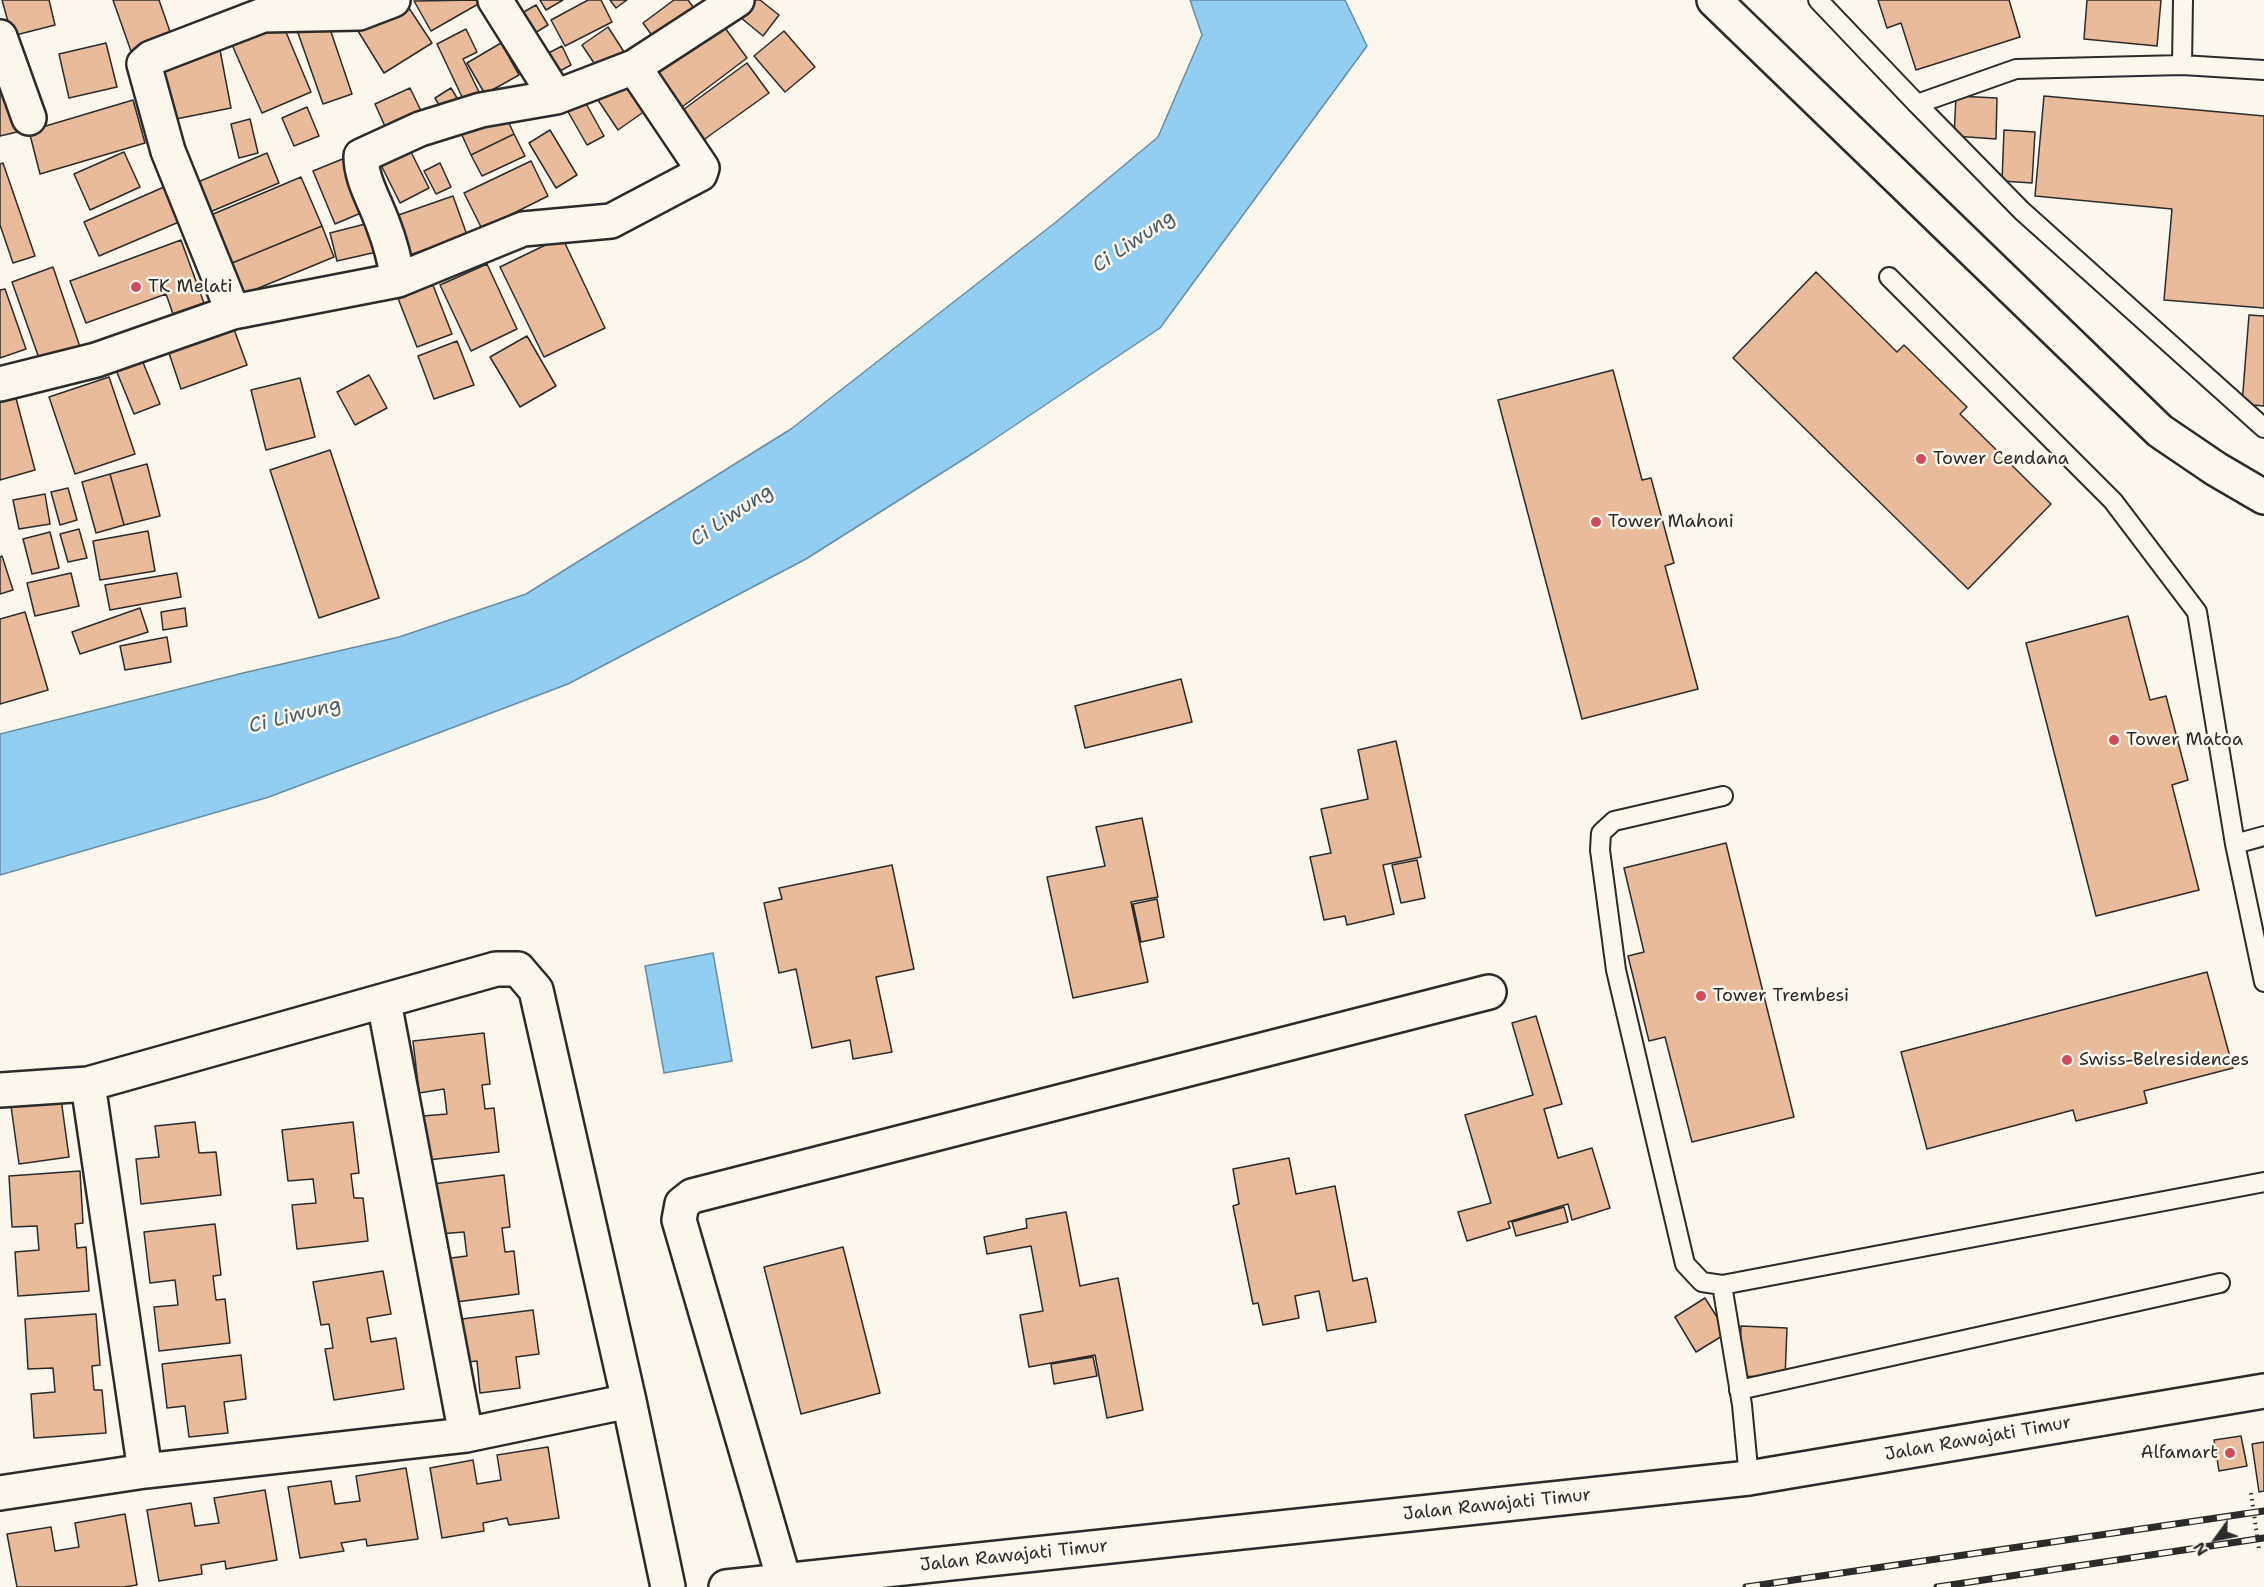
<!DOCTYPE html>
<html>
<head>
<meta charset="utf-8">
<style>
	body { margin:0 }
	#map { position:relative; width:2264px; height:1587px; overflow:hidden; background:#fbf7ec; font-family:"Shantell Sans",sans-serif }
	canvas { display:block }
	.north { position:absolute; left:2186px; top:1509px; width:60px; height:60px; -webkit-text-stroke:4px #fbf7ec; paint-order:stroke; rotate:237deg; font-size:16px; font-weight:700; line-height:24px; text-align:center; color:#2b2b2b }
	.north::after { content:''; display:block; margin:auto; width:21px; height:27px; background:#2b2b2b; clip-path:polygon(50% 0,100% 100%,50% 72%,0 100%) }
</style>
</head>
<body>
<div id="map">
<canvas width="2264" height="1587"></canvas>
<div class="north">N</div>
</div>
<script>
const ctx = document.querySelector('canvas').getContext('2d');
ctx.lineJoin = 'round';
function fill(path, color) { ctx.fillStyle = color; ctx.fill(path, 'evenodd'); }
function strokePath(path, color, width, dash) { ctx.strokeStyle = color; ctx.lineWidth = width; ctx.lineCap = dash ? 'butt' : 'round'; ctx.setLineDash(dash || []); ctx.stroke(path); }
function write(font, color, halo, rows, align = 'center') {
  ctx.font = font + ' "Shantell Sans",sans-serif'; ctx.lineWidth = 5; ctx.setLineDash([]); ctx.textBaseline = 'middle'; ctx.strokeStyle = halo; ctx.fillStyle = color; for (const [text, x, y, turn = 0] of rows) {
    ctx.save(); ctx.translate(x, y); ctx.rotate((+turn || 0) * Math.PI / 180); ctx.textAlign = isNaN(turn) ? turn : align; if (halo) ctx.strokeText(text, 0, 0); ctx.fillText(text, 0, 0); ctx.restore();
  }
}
const water = new Path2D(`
	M1190,0H1345L1367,46L1160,328L978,450L806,559L568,684L269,797L0,875V734L243,673L399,637L526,594L791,429L1056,222L1158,137L1202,35Z
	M713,953L732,1061L664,1073L645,966Z`);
fill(water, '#91cef2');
strokePath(water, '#688da2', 1.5);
const building = new Path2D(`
	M2,0H49L55,25L12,36Z
	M113,0H159L174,43L133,57Z
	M479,0L480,3L431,31L414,1Z
	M540,0H563L546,10Z
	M588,0H601L612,22L565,46L551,20Z
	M610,0H627L616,8Z
	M674,0H688L696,11L656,41L643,23Z
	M745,0H760L779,15L763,36L734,12Z
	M1878,0H2009L2020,37L1916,70L1901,23L1887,28Z
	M2087,0H2161L2157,46L2084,39Z
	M405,2L432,43L384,73L358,31Z
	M536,5L548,25L525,39L513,18Z
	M720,21L747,58L678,110L650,73Z
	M328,23L352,94L323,104L298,33Z
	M283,25L311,92L262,113L229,38Z
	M608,27L626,55L600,72L582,45Z
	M466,29L477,52L463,59L479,92L463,99L437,44Z
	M784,31L815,67L785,92L754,56Z
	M106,43L117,87L69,98L59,54Z
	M501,43L519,75L485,94L467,63Z
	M562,46L571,65L547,78L537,59Z
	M220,50L231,108L171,120L160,63Z
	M747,63L769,93L702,141L680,112Z
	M623,79L645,111L618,130L596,97Z
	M410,88L423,115L387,131L375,104Z
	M451,88L457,98L441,108L435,98Z
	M5,91L17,132L0,136V92Z
	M1956,96L1997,98L1996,139L1954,136Z
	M2044,96L2264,116V308L2164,300L2172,209L2035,196Z
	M133,100L145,143L40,174L29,131Z
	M584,100L604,136L587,145L567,110Z
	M307,107L319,136L294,146L282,118Z
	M504,112L514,134L471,155L461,133Z
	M250,119L258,153L239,158L231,124Z
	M550,130L577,175L556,188L529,143Z
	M2004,130L2035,132L2032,183L2002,181Z
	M514,134L525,156L482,176L471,155Z
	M407,144L429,188L400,203L378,159Z
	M124,152L140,187L90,210L74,174Z
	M267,153L279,183L198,217L186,187Z
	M345,158L368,210L335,224L313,171Z
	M531,161L548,196L482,229L464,193Z
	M3,163L35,256L13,263L0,225V164Z
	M440,163L451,187L436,194L424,171Z
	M301,177L322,226L220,268L199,220Z
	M164,187L179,222L99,256L84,222Z
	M453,196L467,235L401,258L387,219Z
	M373,222L381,251L337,261L330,233Z
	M322,226L334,257L232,299L220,268Z
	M562,237L605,328L544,357L500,267Z
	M181,240L204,303L173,314L166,294L86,323L70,281Z
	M487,264L517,329L471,351L440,285Z
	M53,267L80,347L40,361L12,282Z
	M1816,272L1897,352L1904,345L1967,407L1960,414L2051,504L1968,589L1733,358Z
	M429,275L452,334L417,347L394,288Z
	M5,289L26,349L0,358V290Z
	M2249,315L2264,316V406L2242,404Z
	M231,321L247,365L181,389L166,344Z
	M527,336L556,386L520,407L490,357Z
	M457,341L474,385L434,399L418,356Z
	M142,360L160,404L134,414L116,370Z
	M1613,370L1642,480L1651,478L1674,563L1665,566L1698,689L1582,719L1498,400Z
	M369,375L387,408L355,425L337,392Z
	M109,377L135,454L75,474L49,397Z
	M300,378L315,437L266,450L251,390Z
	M13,387L35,470L0,480V390Z
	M330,450L379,598L319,618L270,470Z
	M147,464L160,516L124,525L110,474Z
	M110,474L124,525L96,533L82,482Z
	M68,488L77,520L60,525L51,492Z
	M45,494L50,524L19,529L13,500Z
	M79,529L87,558L68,562L60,534Z
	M148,531L155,571L100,580L93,541Z
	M50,532L59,568L32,574L23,539Z
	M2,556L13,590L0,594V557Z
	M71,573L79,606L35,616L27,583Z
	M177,573L181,597L110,610L105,585Z
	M140,608L148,632L80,654L72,632Z
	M185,608L187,626L163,630L161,612Z
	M25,612L48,690L0,704V619Z
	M2128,616L2150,700L2166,696L2188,780L2172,785L2199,890L2096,916L2026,643Z
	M167,637L171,662L125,670L120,646Z
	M1181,679L1192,722L1085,748L1075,706Z
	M1396,741L1421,857L1383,865L1394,914L1347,925L1345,916L1324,920L1310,857L1331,853L1321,809L1368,799L1358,750Z
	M1142,818L1158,897L1131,902L1148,982L1073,998L1047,877L1105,866L1096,827Z
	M1726,843L1794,1117L1692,1142L1665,1037L1649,1041L1628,956L1644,952L1624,868Z
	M1417,860L1425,898L1401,903L1392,865Z
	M892,865L914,969L876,977L892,1052L853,1059L850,1040L812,1048L796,969L779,973L764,903L782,899L779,888Z
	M1157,899L1164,937L1141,942L1133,904Z
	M2207,972L2233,1068L2144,1091L2147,1103L2076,1121L2073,1110L1927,1149L1901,1052Z
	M1536,1016L1562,1104L1544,1109L1558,1158L1592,1148L1610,1208L1572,1220L1568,1204L1508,1222L1510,1228L1467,1241L1458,1212L1491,1203L1465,1115L1533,1095L1512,1023Z
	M484,1033L490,1084L482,1085L485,1109L494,1108L499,1152L428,1160L423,1116L447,1114L444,1089L419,1093L413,1041Z
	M61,1099L69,1157L19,1164L11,1106Z
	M195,1122L199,1153L216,1152L221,1195L141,1204L136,1159L159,1157L155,1126Z
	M353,1122L359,1173L351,1174L354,1198H363L368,1241L297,1249L292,1205L316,1203L313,1179L288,1181L282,1130Z
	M1289,1158L1296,1194L1335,1186L1353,1281L1367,1278L1376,1322L1327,1331L1319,1291L1295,1296L1299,1318L1263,1325L1258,1303L1253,1304L1233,1206L1239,1204L1233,1169Z
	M80,1171L83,1223L75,1224L77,1248L86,1247L89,1291L18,1296L15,1252L39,1250L37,1226L12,1227L9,1176Z
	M504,1175L510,1227L502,1228L505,1252L514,1251L519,1294L448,1303L443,1259L467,1256L464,1232L439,1234L433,1184Z
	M1564,1207L1568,1222L1516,1236L1512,1222Z
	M1066,1212L1080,1286L1118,1278L1143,1410L1107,1418L1095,1355L1029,1367L1020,1315L1043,1311L1031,1246L987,1254L984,1237L1027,1228L1026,1219Z
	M215,1224L221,1275L213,1276L216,1300L225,1299L230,1343L159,1351L154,1307L178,1305L175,1280L150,1283L144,1232Z
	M843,1247L880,1393L801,1414L764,1267Z
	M383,1271L391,1314L367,1318L371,1342L396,1338L404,1389L334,1400L325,1349L333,1348L329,1324L321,1325L313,1282Z
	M1705,1298L1727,1333L1696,1352L1675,1317Z
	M533,1310L539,1354L516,1357L520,1388L480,1393L477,1361L459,1363L454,1320Z
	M96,1314L100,1365L92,1366L94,1390H102L106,1433L34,1438L31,1394L55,1392L53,1368L28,1369L25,1319Z
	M1741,1326L1787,1328L1785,1378L1739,1376Z
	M241,1355L246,1399L224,1402L228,1433L189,1437L185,1406L167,1408L162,1364Z
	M1093,1357L1097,1376L1054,1384L1051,1364Z
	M2241,1436L2247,1466L2219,1471L2214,1440Z
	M2264,1442V1491L2259,1492L2252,1444Z
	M548,1447L559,1518L509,1525L507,1518L483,1523L484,1531L442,1538L430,1468L473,1460L477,1484L501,1480L497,1455Z
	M406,1468L418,1539L367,1546L366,1539L341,1543L344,1551L300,1558L288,1487L331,1481L335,1504L360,1501L356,1476Z
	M265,1490L277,1560L226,1569L225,1561L201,1565L202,1574L159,1581L147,1510L191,1503L195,1526L219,1523L214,1498Z
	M125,1514L137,1585L124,1587H17L7,1534L51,1527L55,1551L79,1547L75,1523Z`);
fill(building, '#e9bb9a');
strokePath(building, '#2b2b2b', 1.5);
const service = new Path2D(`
	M1818,0L1917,104
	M2182,65L2183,0
	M2264,70L2182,65L2016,69L1917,104L2022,211L2264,428
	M1889,277L2113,501L2197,612L2235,844L2264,982
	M1723,796L1614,821L1601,833L1600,850L1616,970L1685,1264L1702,1282L1722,1285L2264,1182
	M2235,844L2264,836
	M1722,1285L1742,1405L1749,1478
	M1739,1390L2220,1283`);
const minor = new Path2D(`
	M495,0L556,97
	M1714,0L2160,431L2216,469L2264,497
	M0,37L29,118
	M398,280L523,229L611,221L700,174L702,168L634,67
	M233,312L398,280C395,261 390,242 383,224C375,201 361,180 361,156L420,129L481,110L556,97L634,67L737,0
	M0,384L96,360L233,312L168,151L144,64L151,58L263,15L359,13L393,0
	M384,1002L466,1435
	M88,1084L145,1471
	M0,1090L88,1084L496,969H518L536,990L629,1401L668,1587
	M0,1493L145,1471L466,1435L629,1401
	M784,1580L679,1220L682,1204L692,1196L1489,992`);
const tertiary = new Path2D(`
	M726,1587L1749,1478L2264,1391`);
strokePath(service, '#2b2b2b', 22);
strokePath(minor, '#2b2b2b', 38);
strokePath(tertiary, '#2b2b2b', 38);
strokePath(new Path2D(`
	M2251,1493L2259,1549`), '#2b2b2b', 4, [1.5, 4.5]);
strokePath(service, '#fbf7ec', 18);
strokePath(minor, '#fbf7ec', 33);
strokePath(tertiary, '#fbf7ec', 33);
const rail = new Path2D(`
	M1746,1587L2264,1511
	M1937,1587L2264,1538`);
strokePath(rail, '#2b2b2b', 7);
strokePath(rail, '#fbf7ec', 4.5, [14]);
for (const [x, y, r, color] of [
	[136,287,6,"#d1495b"],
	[1921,459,6,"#d1495b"],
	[1596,522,6,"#d1495b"],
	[2114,740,6,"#d1495b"],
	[1701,996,6,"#d1495b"],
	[2067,1060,6,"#d1495b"],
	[2230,1453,6,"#d1495b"]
]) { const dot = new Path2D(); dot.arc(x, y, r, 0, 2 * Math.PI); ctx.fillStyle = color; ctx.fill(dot); strokePath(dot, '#fbf7ec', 2); }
write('18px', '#2b2b2b', '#fbf7ec', [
	["TK Melati",148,287],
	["Tower Cendana",1933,459],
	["Tower Mahoni",1608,522],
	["Tower Matoa",2126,740],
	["Tower Trembesi",1713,996],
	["Swiss-Belresidences",2079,1060],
	["Alfamart",2218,1453,"right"]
], 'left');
write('18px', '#2b2b2b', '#fbf7ec', [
	["Jalan Rawajati Timur",1978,1439,-10],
	["Jalan Rawajati Timur",1497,1505,-6],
	["Jalan Rawajati Timur",1014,1556,-6]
]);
write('italic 20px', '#4a5c67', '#fbf7ec', [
	["Ci Liwung",1134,242,-34],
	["Ci Liwung",732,516,-34],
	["Ci Liwung",295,716,-14]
]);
</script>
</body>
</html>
